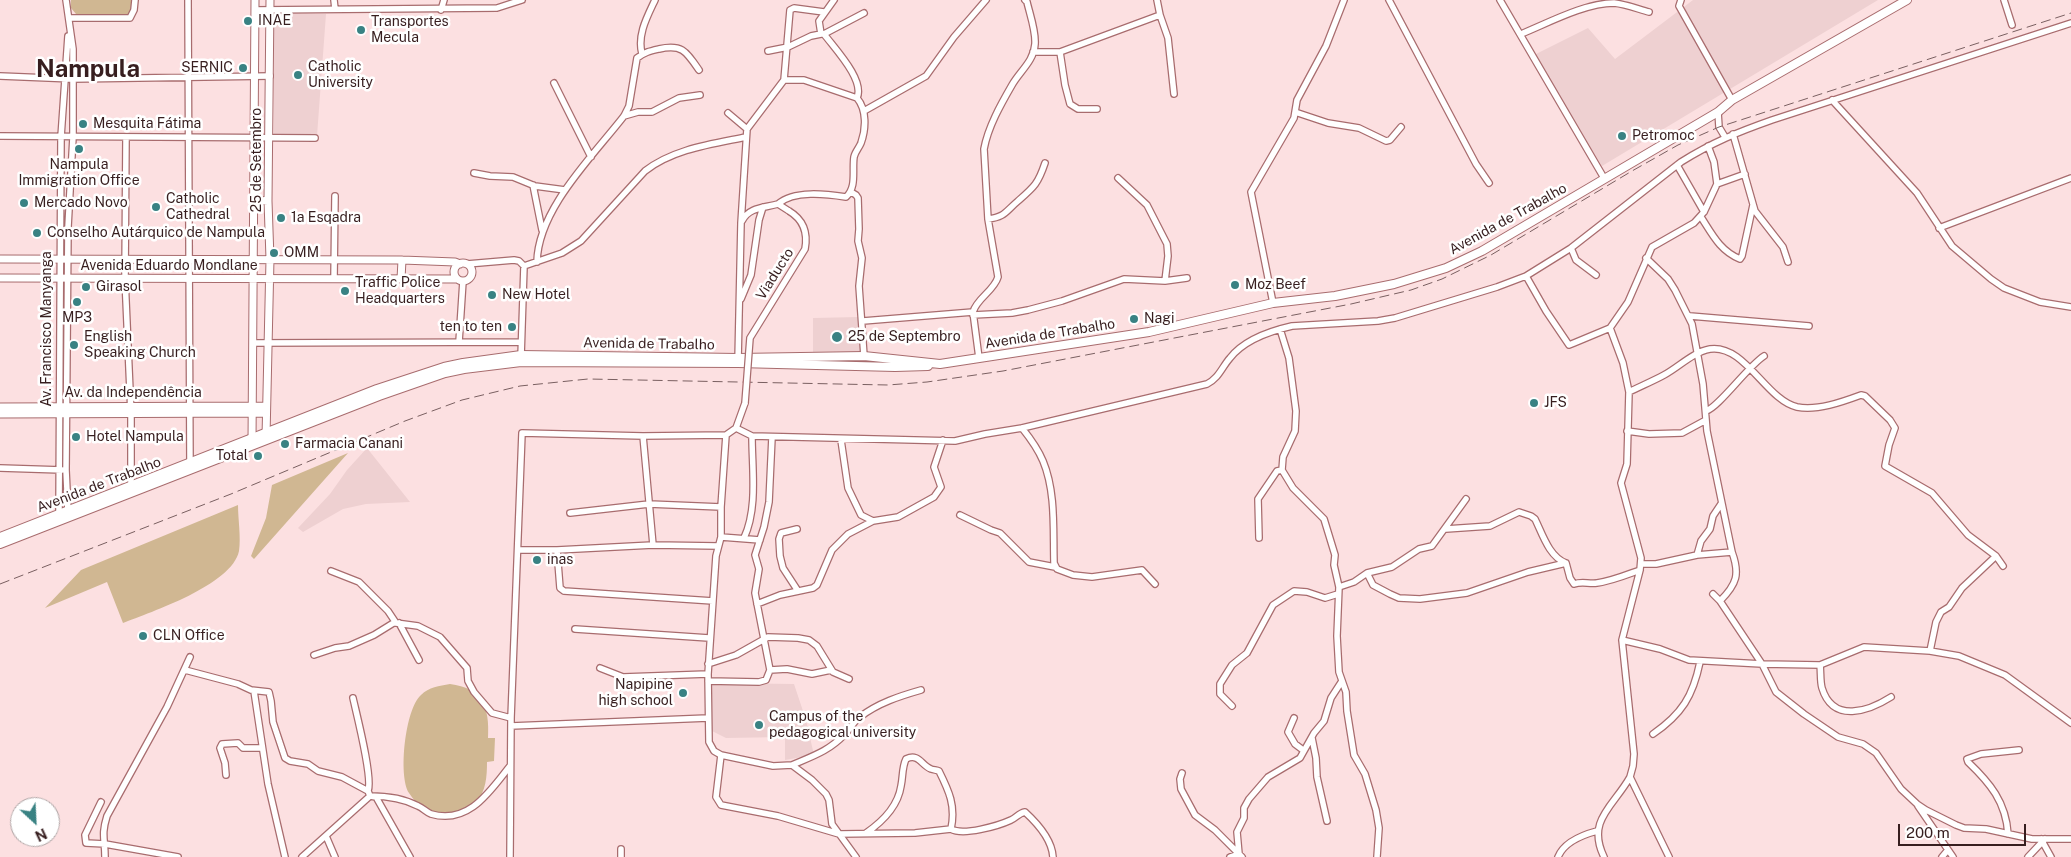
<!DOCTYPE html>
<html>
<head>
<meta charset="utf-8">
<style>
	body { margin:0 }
	#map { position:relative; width:2071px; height:857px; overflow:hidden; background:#fce0e1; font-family:"Public Sans",sans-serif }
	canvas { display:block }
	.north { position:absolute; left:10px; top:797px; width:50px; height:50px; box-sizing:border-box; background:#fff; border:1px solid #afa5a5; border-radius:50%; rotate:155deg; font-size:14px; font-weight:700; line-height:20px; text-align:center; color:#371e1f }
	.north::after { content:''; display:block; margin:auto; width:18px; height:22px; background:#398283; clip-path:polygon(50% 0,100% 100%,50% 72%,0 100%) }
	.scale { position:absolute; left:1898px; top:824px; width:128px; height:22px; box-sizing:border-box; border:2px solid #371e1f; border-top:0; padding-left:6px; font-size:15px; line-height:18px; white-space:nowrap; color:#371e1f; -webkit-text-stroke:4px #fff; paint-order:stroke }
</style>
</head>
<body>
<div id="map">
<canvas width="2071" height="857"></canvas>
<div class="north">N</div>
<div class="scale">200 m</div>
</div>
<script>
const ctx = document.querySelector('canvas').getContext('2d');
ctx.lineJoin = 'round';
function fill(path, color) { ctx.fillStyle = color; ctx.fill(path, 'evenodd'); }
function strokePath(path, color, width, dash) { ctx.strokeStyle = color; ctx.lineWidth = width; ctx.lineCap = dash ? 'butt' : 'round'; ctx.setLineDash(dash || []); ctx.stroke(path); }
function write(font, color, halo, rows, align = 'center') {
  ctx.font = font + ' "Public Sans",sans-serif'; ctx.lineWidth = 5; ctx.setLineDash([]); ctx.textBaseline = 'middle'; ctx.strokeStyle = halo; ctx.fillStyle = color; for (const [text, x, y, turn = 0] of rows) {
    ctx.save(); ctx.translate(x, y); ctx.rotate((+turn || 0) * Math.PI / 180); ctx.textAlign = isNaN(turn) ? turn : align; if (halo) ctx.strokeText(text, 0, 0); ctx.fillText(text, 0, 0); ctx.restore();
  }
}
fill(new Path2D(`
	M1693,0H1878L1602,166L1532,56L1588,28L1615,59Z
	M274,13L326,14L317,136H274Z
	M859,317L862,355H813V318Z
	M367,448L410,502L366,504L343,509L303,532L298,528L330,494L347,470Z
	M717,683L794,684L806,720L814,755L785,760V737L726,738L710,730V686Z`), '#eed0d1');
fill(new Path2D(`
	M71,0H131V10L127,16L76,14L71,8Z
	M348,453L254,559L251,556L266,518L272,485Z
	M238,505C238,519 241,537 239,551C232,585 151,612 123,623L107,582L45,608L81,570Z
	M450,684C482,688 490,707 488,738H495L494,761L487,762C487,776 486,792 476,802C456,821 423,816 409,793C398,776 405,709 421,695C429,687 439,686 450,684Z`), '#d0b792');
const minor = new Path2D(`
	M66,0L73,49V137L68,227L66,470L68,512
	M188,0L190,465
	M334,0L335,9
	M1157,0L1160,15
	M1389,0L1476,164L1489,183
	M1500,0L1604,178
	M1681,0L1679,6L1732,100
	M2004,0L2012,25
	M255,10L497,8L522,0
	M441,10L444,0
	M69,18H130L134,10L135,0
	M821,34H824C835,49 865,80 857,98
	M824,34L864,13
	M1521,34C1548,23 1585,3 1614,3C1625,4 1638,9 1649,12
	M768,51L788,47L811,36L821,34L819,21L834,0
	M1033,52H1060L1160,15L1168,38L1174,94
	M1060,52L1065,85L1070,104L1078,109H1097
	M642,54C637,35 647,17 655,0
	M0,76L73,79L270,76
	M784,80L790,10L794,8L824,12
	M554,83L591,157
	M1832,100L1917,193L1952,246L1991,279L2004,288L2040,302L2071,307
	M864,111L926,76L954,37L986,0
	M1295,112L1328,123L1359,128L1386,141L1390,140L1401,127
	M1718,112L1719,127L1725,137
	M728,113L747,129
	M624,116L638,112H652L679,98L700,95
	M1733,134L1755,211L1783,247L1788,262
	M0,136L315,138
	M126,137L125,278L131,414V487
	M1708,146L1714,162L1717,184L1704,212L1694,223L1652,247L1628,302L1610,328L1574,343L1569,345L1546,311L1526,276L1571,248L1681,162C1713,142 1738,132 1772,120L2071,23
	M1677,165L1704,212
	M474,173L490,176L513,177L535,186L565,190
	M1118,178L1147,205L1167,244L1168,256L1165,281
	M1717,184L1745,174
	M533,185L542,230
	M851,192L856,195L858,198L859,229L858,241L862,258L859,286L864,356
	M1701,217C1712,234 1720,251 1740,259L1742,256L1753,205
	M988,219C1005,217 1005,212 1018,201C1034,187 1038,184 1045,163
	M742,221C749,207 764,208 778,204L789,211
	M1939,228L2071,178
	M1571,248L1576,260L1596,275
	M1646,258L1668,279L1675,290L1692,324L1703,384L1707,431L1732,552C1740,574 1737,584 1720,601L1762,664L1820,665L1864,647L1930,651L1959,656L2005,675L2071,723
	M537,262C538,209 593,156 624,116L629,106L637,58C645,52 650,51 659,49C682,44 686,51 699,70
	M467,264L514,260L519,261L524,266L521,357
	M524,266L562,253L581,241L645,171C673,149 712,144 746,137
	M334,279L335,196
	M741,299L751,275L759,220L763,207
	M1273,303L1251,192L1294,118L1297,100L1326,46L1344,0
	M973,315L1012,313L1028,310L1062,301L1124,279L1165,281L1187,278
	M1690,316L1809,326
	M863,321L973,312
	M1610,328L1623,363L1629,392L1627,464L1621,483L1641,558L1640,570L1622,640L1634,754L1633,766L1630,777L1669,857
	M1280,329L1289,358L1296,411L1295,431L1283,457L1282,470L1293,488L1324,519L1335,555L1334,565L1339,587L1337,636L1339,672L1346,692L1347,711L1354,755L1365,774L1376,810L1379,828L1377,857
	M459,342L463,281
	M253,343L521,342
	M979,358L973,312C977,298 994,291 998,277L988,219L984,149C988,127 1001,104 1012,85C1020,71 1034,61 1035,44C1036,31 1030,15 1027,2L1025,0
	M738,361L741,223L747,129L784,80H804L857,98C867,110 866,129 861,143C859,148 855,152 854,157C852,171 857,187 846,197C826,194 794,190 778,204
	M1629,392C1641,386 1653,381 1664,375C1679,367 1693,352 1710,349C1745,344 1766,400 1797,407C1817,411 1842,402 1861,395L1865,396L1890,420L1895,428L1889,445L1885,466L1932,493L1968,535L1996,556L2003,566
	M1706,411C1719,407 1747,367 1764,356
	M736,428L752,436L955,441L985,434L1022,428L1207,384C1219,378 1222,367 1230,358C1244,340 1270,331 1292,326L1378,321L1395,318L1497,287L1526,276
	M736,428L745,403
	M1022,428C1030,438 1038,449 1043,461C1056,492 1053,530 1054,563L1057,569L1073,575L1092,577L1142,570L1155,584
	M1627,431L1649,434L1682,433L1706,420
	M726,435L721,507V537L716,556L708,674L709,742L714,751L721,755L773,766L792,765L812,780L826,794L829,800L832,824L856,857
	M643,436L653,545
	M841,440L848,488L861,515L873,521
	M0,468L62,470
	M570,513L649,504L721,507
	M960,515L991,530L1000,533L1029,562L1055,567
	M59,516L61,137L68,36
	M797,529L781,533L779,539L780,556L783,568L798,591
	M1446,529L1490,526L1519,512L1531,516L1535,519C1542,533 1549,557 1566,563L1570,578L1574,584C1582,581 1588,584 1597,583C1612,581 1626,575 1640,570
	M721,537L760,540
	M744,538C758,508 752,469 752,436
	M1259,538L1258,499L1277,471L1282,470
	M518,550H557L653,545L718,546
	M557,550L560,588L564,591L713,601
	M1697,555L1701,541L1710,529L1713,516L1721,504
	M1641,564H1656L1697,555L1732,552
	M331,571L359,582L388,611L396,623L418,626L440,637L467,668L468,681L474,692L492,713L511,718
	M1367,573L1373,585L1390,594L1399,598L1420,599L1467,593L1528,572L1566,563
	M1339,587L1354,582L1367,573L1392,567L1419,549L1432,546L1466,499
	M1713,594L1720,601
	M757,604L780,595L813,588L817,585L832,550L848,534L873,521L898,517L934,497L941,487L934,467L943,440
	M399,623L419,660
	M575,629L709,638
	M1622,640L1660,649L1689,660L1762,664L1776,692L1804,714L1838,737L1863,744L1876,753L1901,789L1917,804L1926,810L1956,825L1964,828L1986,829L2032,839H2071
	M1930,651L1936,622L1941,612L1949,607L1962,588L1996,556
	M314,655L335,648L349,646L374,635L395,622
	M708,664L736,655L768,637L798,638L809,640L817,646L833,672L849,679
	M1820,665C1821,672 1820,681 1822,688C1833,724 1869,711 1891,697
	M600,668L623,677L708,674
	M185,670L238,684L251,690L269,692L271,701L273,722L285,758L290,761L308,764L318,771L342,777L368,791L370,796L376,797L410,857
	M770,670L787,669L812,674L831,670
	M708,681L759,682L766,680L770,670L755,593L759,569L755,555L764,527L769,502L772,437
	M254,691L268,784L285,857
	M353,698C357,716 373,778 368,791
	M1232,706L1220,694V684L1232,665L1247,653L1273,605L1294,591L1307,592L1325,598L1338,594
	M1294,718L1288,732L1295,744L1303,750
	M511,726L708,718
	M1653,734C1682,714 1693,696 1700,662
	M1312,738L1316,758L1317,777L1327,821
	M721,755L716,797L721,805L778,816L839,834L915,833L951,829C963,836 998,826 1011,820C1016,818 1019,813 1025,812C1037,823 1052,840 1053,857
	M792,765C813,756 829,751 845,734C850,729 854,721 860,717C878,703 900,696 921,690
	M1182,773L1180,779L1181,789L1195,815L1215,830L1242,857
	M226,775L225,763L220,748L222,744L238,743L243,748H262
	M101,802L85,835L86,843L105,844L178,857
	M1918,806L1953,857
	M866,833C882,822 898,806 901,786C903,777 902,767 906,759C919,753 921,765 931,769C934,770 937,770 939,771C949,791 956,806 951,829
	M2008,834C2006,802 1990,783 1968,762L1967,759L1981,754L2019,750
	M326,836L335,857
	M2041,839L2051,857
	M105,857C105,839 101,835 107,816L167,707L190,657
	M302,857L370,796C386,796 403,798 418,806C423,808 426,812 431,814C469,825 490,791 510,766
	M510,857L511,718L522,433L643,436L726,435L736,428
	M621,857V849
	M1230,857L1239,854L1237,832L1244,818V808L1249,799L1268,777L1300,758L1314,733L1324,721L1331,698L1342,681
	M1558,857C1564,842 1582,835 1597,831
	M1604,857C1586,820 1614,806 1630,777
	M1942,857L1947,851
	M2028,857L2045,839`);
const major = new Path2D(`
	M253,200L268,201
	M0,259L402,260L455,262L460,264
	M454 272a9 9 0 1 1 18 0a9 9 0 1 1-18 0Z
	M0,278L457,279
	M401,279L402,260
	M0,407L266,406
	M0,414L266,413
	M266,437L270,259L268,201L270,0
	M252,442L255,0`);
const highway = new Path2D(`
	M0,537L377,389L444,367L463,363L521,355L738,358L864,356L940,364L1149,332L1273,303L1335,296L1394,284L1446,268L1482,251L1718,112L1732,100L1907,0
	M0,544L379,396L445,373L464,369L521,362L738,363L895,367L928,366`);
strokePath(minor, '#a86c6e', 8);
strokePath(major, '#a86c6e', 9);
strokePath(highway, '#a86c6e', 10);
strokePath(minor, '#fff', 5.5);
strokePath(major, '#fff', 7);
strokePath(highway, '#fff', 8);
strokePath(new Path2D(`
	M0,584L231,494L405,421L462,400L520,386L588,379L888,385L927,382L1003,371L1351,304L1411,290L1442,279L1491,255L1632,171L1678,145L1719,127L2071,13`), '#795f60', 1, [10, 5]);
const minorBridge = new Path2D(`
	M745,403L750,338L805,249C808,233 804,220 789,211`);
strokePath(minorBridge, '#a86c6e', 8, []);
strokePath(minorBridge, '#fff', 5.5);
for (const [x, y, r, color] of [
	[248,21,5,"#398283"],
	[361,30,5,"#398283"],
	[243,68,5,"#398283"],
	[298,75,5,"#398283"],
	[83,124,5,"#398283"],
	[1622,136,5,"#398283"],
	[79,149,5,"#398283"],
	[24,203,5,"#398283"],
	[156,207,5,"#398283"],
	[281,218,5,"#398283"],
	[37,233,5,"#398283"],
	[274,253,5,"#398283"],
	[1235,285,5,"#398283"],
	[86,287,5,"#398283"],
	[345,291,5,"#398283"],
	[492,295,5,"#398283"],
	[77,302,5,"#398283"],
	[1134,319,5,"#398283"],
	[512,327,5,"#398283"],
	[837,337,6,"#398283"],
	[74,345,5,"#398283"],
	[1534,403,5,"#398283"],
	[76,437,5,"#398283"],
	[285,444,5,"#398283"],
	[258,456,5,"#398283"],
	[537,560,5,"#398283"],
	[143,636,5,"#398283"],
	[683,693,5,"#398283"],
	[759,725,5,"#398283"]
]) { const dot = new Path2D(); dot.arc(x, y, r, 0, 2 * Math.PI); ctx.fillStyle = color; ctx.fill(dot); strokePath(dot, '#fff', 2); }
write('14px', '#371e1f', '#fff', [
	["INAE",258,21],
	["Transportes",371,22],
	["Mecula",371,38],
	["Catholic",308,67],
	["University",308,83],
	["SERNIC",233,68,"right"],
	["Mesquita Fátima",93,124],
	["Petromoc",1632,136],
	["Nampula",79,165,"center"],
	["Immigration Office",79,181,"center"],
	["Catholic",166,199],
	["Cathedral",166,215],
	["Mercado Novo",34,203],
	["1a Esqadra",291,218],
	["Conselho Autárquico de Nampula",47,233],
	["OMM",284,253],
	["Traffic Police",355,283],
	["Headquarters",355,299],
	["Moz Beef",1245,285],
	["Girasol",96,287],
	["New Hotel",502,295],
	["MP3",77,318,"center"],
	["Nagi",1144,319],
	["ten to ten",502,327,"right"],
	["English",84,337],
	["Speaking Church",84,353],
	["25 de Septembro",848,337],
	["JFS",1544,403],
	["Hotel Nampula",86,437],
	["Farmacia Canani",295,444],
	["Total",248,456,"right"],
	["inas",547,560],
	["CLN Office",153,636],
	["Napipine",673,685,"right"],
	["high school",673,701,"right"],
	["Campus of the",769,717],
	["pedagogical university",769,733]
], 'left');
write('14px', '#371e1f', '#fff', [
	["25 de Setembro",257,160,-90],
	["Avenida de Trabalho",1508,219,-29],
	["Avenida Eduardo Mondlane",169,266],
	["Viaducto",775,274,-58],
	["Av. Francisco Manyanga",47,329,-90],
	["Avenida de Trabalho",1050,334,-9],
	["Avenida de Trabalho",649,344,1],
	["Av. da Independência",133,393],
	["Avenida de Trabalho",99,485,-21]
]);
write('bold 24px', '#371e1f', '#fff', [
	["Nampula",88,70]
]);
</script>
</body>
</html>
